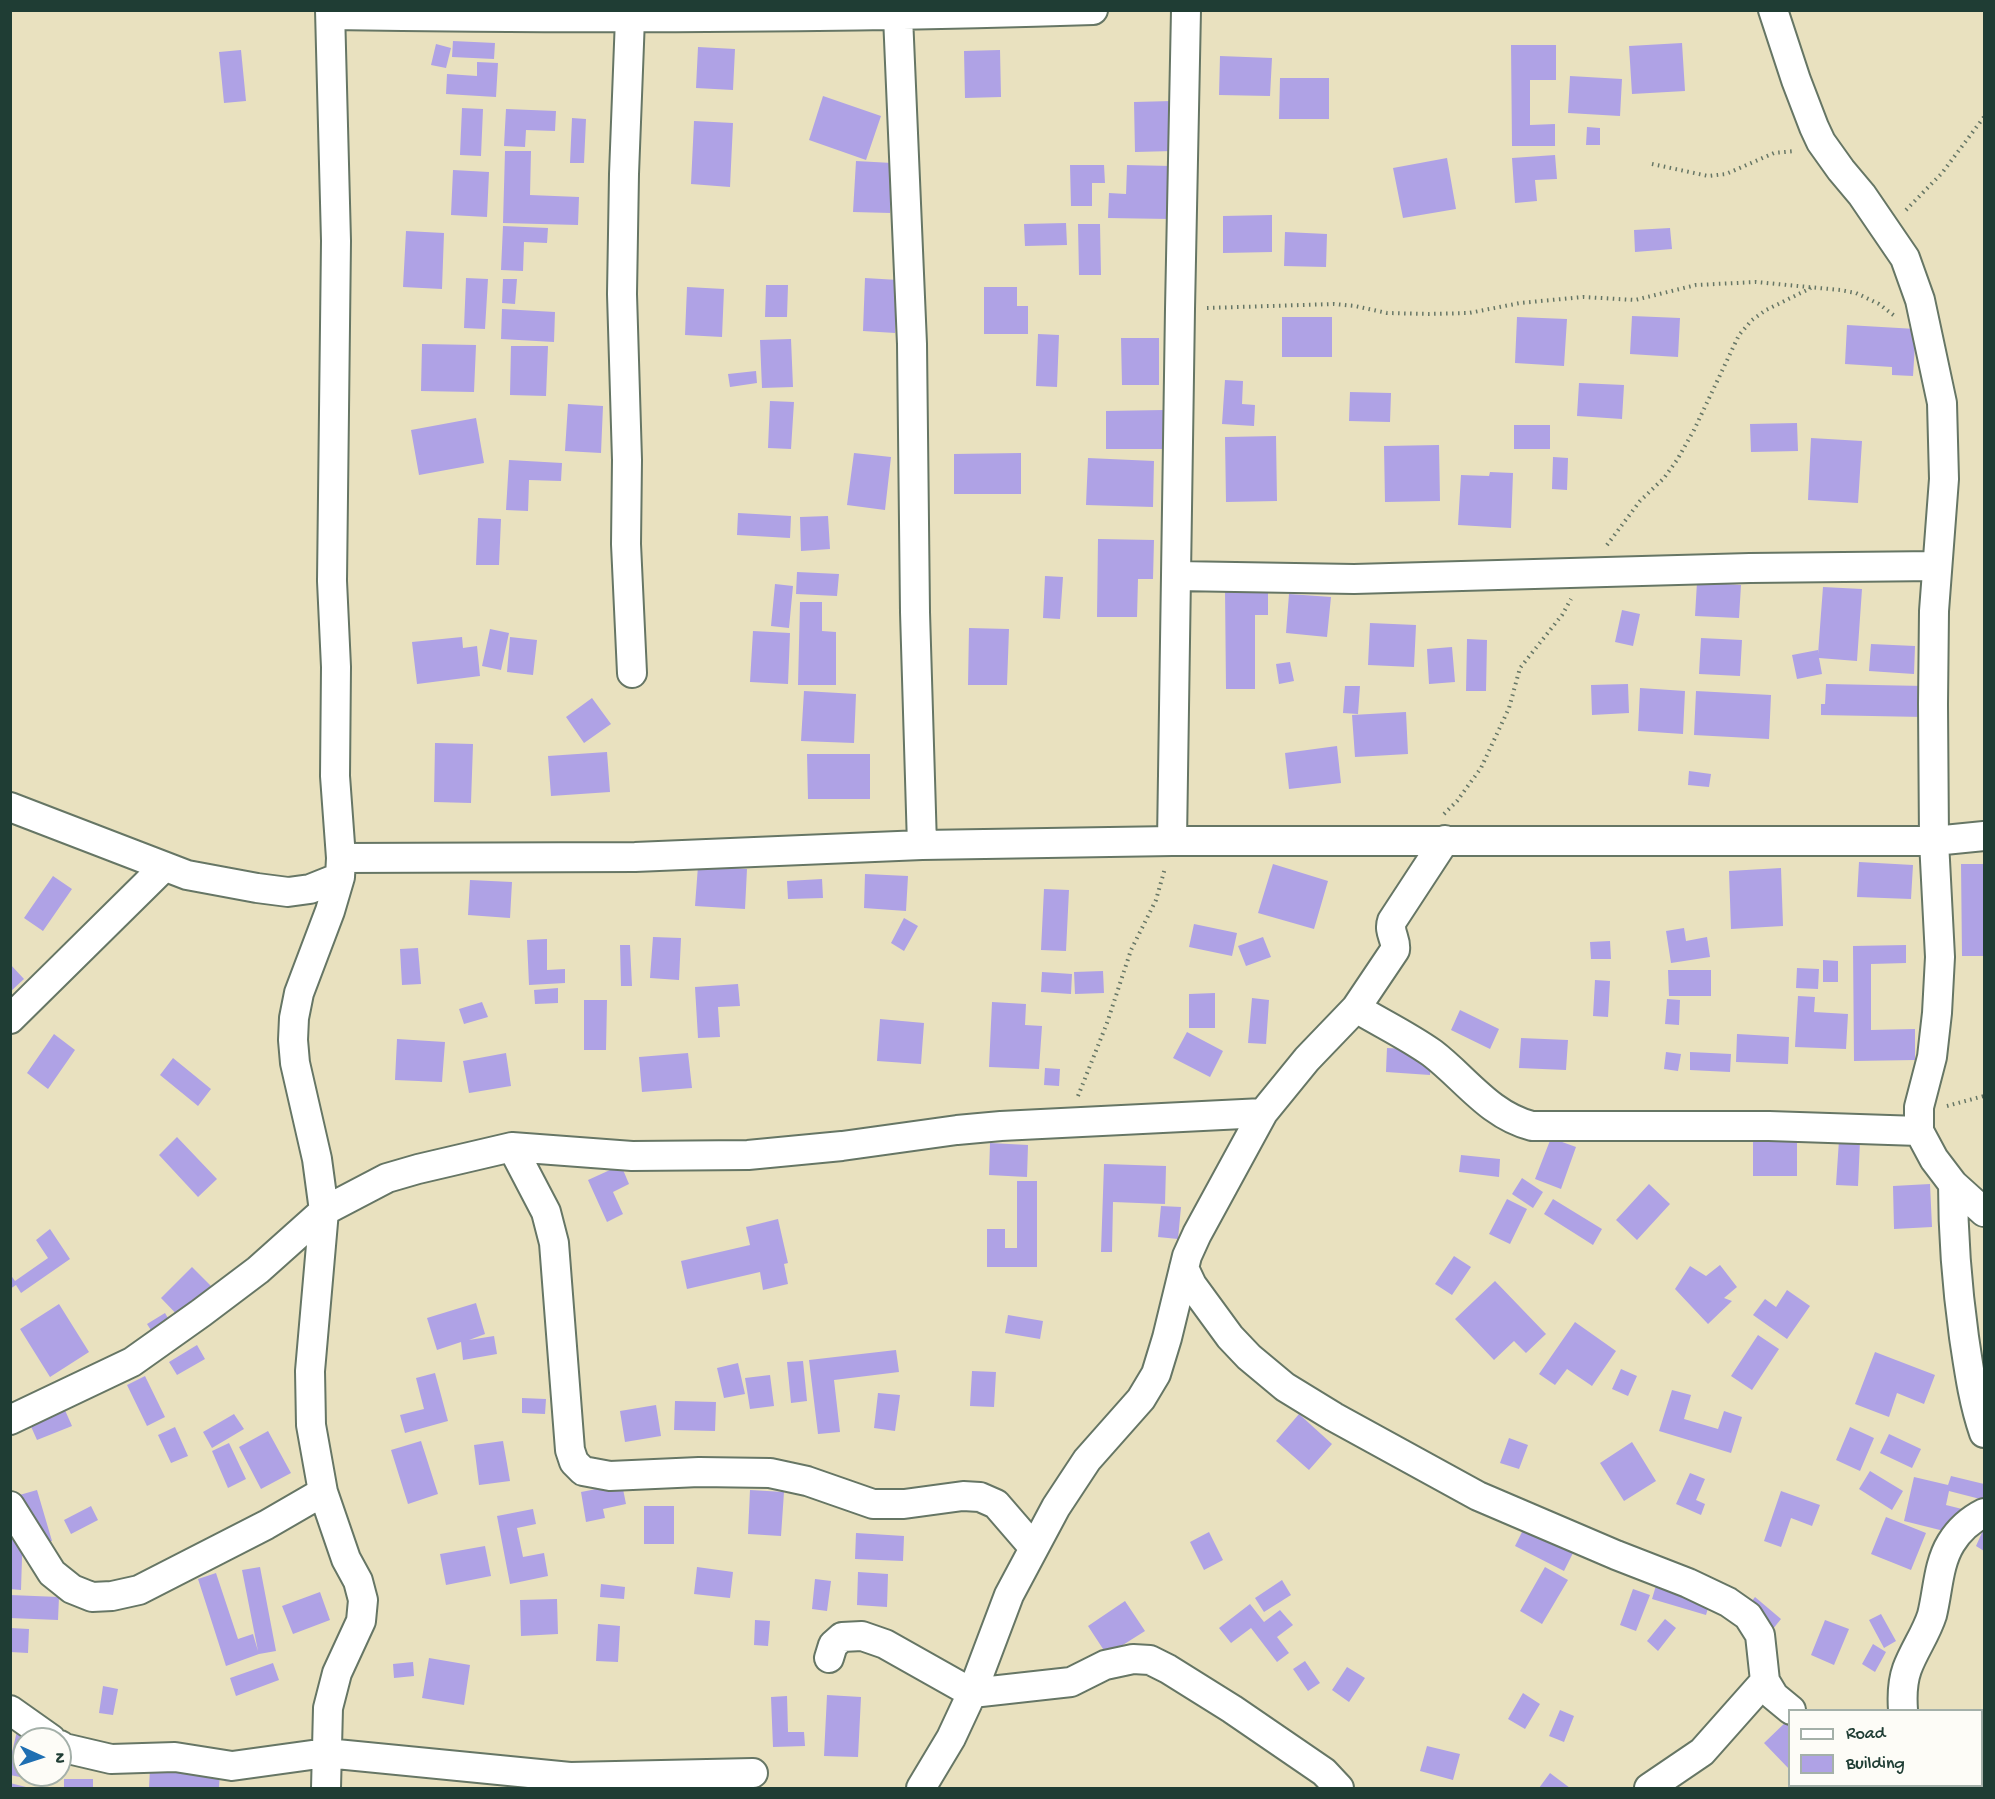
<!DOCTYPE html>
<html>
<head>
<meta charset="utf-8">
<style>
	body { margin:0 }
	#map { position:relative; width:1995px; height:1799px; overflow:hidden; background:#e9e1bf; font-family:"Gochi Hand",sans-serif }
	canvas { display:block }
	.frame { position:absolute; inset:0; border:12px solid #1f3d34; pointer-events:none }
	.legend { position:absolute; left:1788px; top:1709px; width:195px; height:78px; box-sizing:border-box; background:#fdfcf7; border:2px solid #a4b0a9; margin:0; padding:8px 10px; list-style:none; font-size:18px; color:#1f3d34 }
	.legend li { display:flex; align-items:center; gap:12px; height:30px }
	.legend b { width:30px; border:2px solid #a4b0a9 }
	.north { position:absolute; left:12px; top:1727px; width:60px; height:60px; box-sizing:border-box; background:#fdfcf7; border:2px solid #a4b0a9; border-radius:50%; rotate:93deg; font-size:16px; font-weight:700; line-height:24px; text-align:center; color:#1f3d34 }
	.north::after { content:''; display:block; margin:auto; width:21px; height:27px; background:#1f6fb2; clip-path:polygon(50% 0,100% 100%,50% 72%,0 100%) }
</style>
</head>
<body>
<div id="map">
<canvas width="1995" height="1799"></canvas>
<div class="frame"></div>
<ul class="legend">
<li><b style="height:8px;background:#fff"></b>Road</li>
<li><b style="height:16px;background:#afa2e5"></b>Building</li>
</ul>
<div class="north">N</div>
</div>
<script>
const ctx = document.querySelector('canvas').getContext('2d');
ctx.lineJoin = 'round';
function fill(path, color) { ctx.fillStyle = color; ctx.fill(path, 'evenodd'); }
function strokePath(path, color, width, dash) { ctx.strokeStyle = color; ctx.lineWidth = width; ctx.lineCap = dash ? 'butt' : 'round'; ctx.setLineDash(dash || []); ctx.stroke(path); }
fill(new Path2D(`
	M453,41L495,43L494,59L452,57Z
	M1682,43L1685,91L1632,94L1629,46Z
	M436,44L451,48L446,68L431,65Z
	M1511,45H1556V80H1530V125L1555,124V146H1512Z
	M698,47L735,49L733,90L696,88Z
	M241,50L246,101L224,103L219,52Z
	M1000,50L1001,97L965,98L964,51Z
	M1220,56L1272,58L1270,96L1219,95Z
	M477,62L498,63L496,97L446,94L447,74L477,76Z
	M1570,76L1622,79L1620,116L1568,113Z
	M1280,78H1329V119H1279Z
	M823,96L881,116L866,160L809,140Z
	M1172,101L1173,151L1135,152L1134,102Z
	M462,108L483,109L481,156L460,155Z
	M506,109L556,111L555,131L526,130L525,147L504,146Z
	M572,118L586,119L584,163H570Z
	M694,121L733,123L730,187L691,184Z
	M1587,127L1600,128V145H1586Z
	M505,151H531L530,195L579,197L578,225L503,223Z
	M1555,155L1557,179L1535,180L1537,201L1515,203L1512,158Z
	M1447,158L1456,209L1403,218L1393,168Z
	M856,161L892,163L890,213L853,212Z
	M1070,165H1104L1105,183H1092V206H1071Z
	M1127,165L1171,166L1170,219L1108,218L1109,193L1126,194Z
	M453,170L489,172L487,217L451,215Z
	M1272,215V252L1223,253V216Z
	M1066,223L1067,245L1025,246L1024,224Z
	M1078,224H1100L1101,275H1079Z
	M503,226L548,228L547,243L524,242L523,271L501,270Z
	M1670,228L1672,249L1635,252L1634,230Z
	M406,231L444,233L442,289L403,287Z
	M1285,232L1327,234L1326,267L1284,266Z
	M466,278L488,279L485,329L464,328Z
	M865,278L898,280L895,333L863,331Z
	M503,279H517L515,304L502,303Z
	M766,285H788L787,317H765Z
	M687,287L724,289L722,337L685,335Z
	M984,287H1017V306H1028V334H984Z
	M502,309L555,312L554,342L501,339Z
	M1632,316L1680,318L1678,357L1630,354Z
	M1282,317H1332V357H1282Z
	M1517,317L1567,319L1564,366L1515,363Z
	M1847,325L1916,329L1913,376L1892,375V367L1845,364Z
	M1038,334L1059,335L1057,387L1036,386Z
	M1121,338H1159V385H1122Z
	M791,339L793,387L762,388L760,340Z
	M422,344L476,345L474,392L421,391Z
	M511,346H548L546,396L510,395Z
	M756,371L757,383L730,387L728,374Z
	M1225,380L1243,381L1242,404L1255,405L1254,426L1222,424Z
	M1579,383L1624,385L1622,419L1577,416Z
	M1350,392L1391,393L1390,422L1349,421Z
	M770,401L794,402L791,449L768,448Z
	M568,404L603,406L601,453L565,451Z
	M1164,410V449H1106V411Z
	M476,418L484,463L419,475L411,430Z
	M1797,423L1798,451L1751,452L1750,424Z
	M1514,425H1550V449H1514Z
	M1276,436L1277,501L1226,502L1225,437Z
	M1811,438L1862,441L1858,503L1808,500Z
	M1439,445L1440,501L1385,502L1384,446Z
	M854,453L891,457L885,510L847,505Z
	M1021,453V494H954V454Z
	M1553,457L1568,458L1567,490L1552,489Z
	M1088,458L1154,461L1153,507L1086,505Z
	M509,460L562,463L561,481L529,480L528,511L506,510Z
	M1490,472L1513,473L1511,528L1458,525L1461,475L1489,476Z
	M738,513L791,516L790,538L737,535Z
	M828,516L830,549L801,551L800,517Z
	M478,518L501,519L499,565H476Z
	M1098,539L1154,540L1153,579H1138L1137,617H1097Z
	M797,572L839,574L837,596L796,594Z
	M1045,576L1063,577L1060,619L1043,618Z
	M1697,582L1741,585L1739,618L1695,616Z
	M775,584L793,586L789,628L771,626Z
	M1823,587L1862,589L1857,661L1819,658L1822,674L1797,679L1792,655L1818,650V654Z
	M1268,588V615H1255V689H1226L1225,589Z
	M1289,594L1331,597L1327,637L1286,633Z
	M800,602H822V631L836,632V685H798Z
	M1622,610L1640,614L1633,646L1615,642Z
	M1370,623L1416,625L1414,667L1368,665Z
	M969,628L1009,629L1007,685H968Z
	M490,629L509,633L501,670L482,666Z
	M753,631L790,633L788,684L750,682Z
	M462,637L463,648L477,646L480,676L417,684L412,642Z
	M510,637L537,640L533,675L507,672Z
	M1701,638L1742,640L1740,676L1699,674Z
	M1467,639L1487,640L1486,691H1466Z
	M1871,644L1915,646L1914,674L1869,671Z
	M1452,647L1455,682L1429,684L1427,649Z
	M1290,662L1294,681L1279,684L1276,664Z
	M1628,684L1629,713L1592,715L1591,685Z
	M1826,684L1924,686L1923,717L1821,715V704H1825Z
	M1345,686H1360L1358,714L1343,713Z
	M1640,688L1685,691L1683,734L1638,731Z
	M804,691L856,694L854,743L801,741Z
	M1696,691L1771,695L1769,739L1694,735Z
	M592,698L611,724L584,743L566,717Z
	M1406,712L1408,754L1355,757L1352,715Z
	M435,743L473,744L471,803L434,802Z
	M1337,746L1341,783L1289,789L1285,753Z
	M607,752L610,792L551,796L548,756Z
	M807,754H870V799H808Z
	M1689,771L1711,774L1709,787L1688,785Z
	M1859,862L1913,865L1911,899L1857,897Z
	M1273,864L1328,881L1314,929L1258,913Z
	M1961,864H1984V956H1962Z
	M698,866L747,869L745,909L695,906Z
	M1781,868L1783,926L1731,929L1729,871Z
	M865,874L908,876L906,911L864,908Z
	M53,876L72,889L43,931L24,918Z
	M822,879L823,898L788,899L787,881Z
	M470,880L512,882L510,918L468,915Z
	M1044,889L1069,890L1066,951L1041,950Z
	M904,918L918,926L904,951L891,943Z
	M1194,924L1237,933L1232,956L1189,947Z
	M1684,928L1686,941L1707,937L1710,957L1671,963L1666,931Z
	M653,937L681,938L679,980L650,978Z
	M1263,937L1271,957L1246,966L1238,946Z
	M547,939V970L565,969V983L529,985L527,940Z
	M1610,941L1611,959H1591L1590,942Z
	M620,945H630L632,986H621Z
	M1906,945V963L1871,964V1030L1915,1029V1060L1854,1061L1853,946Z
	M418,948L421,984L402,985L400,949Z
	M1823,960L1838,961V982H1823Z
	M10,964L24,979L10,992Z
	M1797,968L1819,969L1818,989L1796,988Z
	M1668,970H1711V996H1669Z
	M1103,971L1104,993L1075,994L1074,972Z
	M1042,972L1072,974L1071,994L1041,992Z
	M1595,980L1610,981L1608,1017L1593,1016Z
	M738,984L740,1006L718,1007L720,1037L698,1038L695,987Z
	M558,988V1003L535,1004L534,990Z
	M1215,993V1028H1189V994Z
	M1798,996L1815,997L1814,1012L1848,1014L1846,1049L1795,1047Z
	M1252,998L1269,1000L1266,1044L1248,1043Z
	M1667,999L1680,1000L1679,1025L1665,1024Z
	M584,1000H607L606,1050H584Z
	M482,1002L488,1017L464,1024L459,1009Z
	M992,1002L1026,1004L1025,1025L1042,1026L1039,1069L989,1067Z
	M1460,1010L1499,1029L1490,1049L1451,1030Z
	M880,1019L924,1023L921,1064L877,1061Z
	M1187,1032L1223,1051L1210,1077L1173,1058Z
	M54,1034L75,1050L48,1089L27,1073Z
	M1737,1034L1789,1037L1788,1064L1736,1062Z
	M1521,1038L1568,1040L1566,1070L1519,1068Z
	M397,1039L445,1042L442,1082L395,1080Z
	M1387,1048L1431,1050L1430,1075L1386,1072Z
	M1666,1052L1681,1054L1678,1071L1664,1069Z
	M1690,1052L1731,1054L1730,1072L1690,1070Z
	M506,1053L511,1086L469,1093L463,1061Z
	M688,1053L692,1088L642,1092L639,1057Z
	M173,1058L211,1089L198,1106L160,1075Z
	M1045,1068L1060,1069L1059,1086L1044,1085Z
	M177,1137L217,1179L198,1197L159,1155Z
	M1753,1137H1797V1176H1753Z
	M1551,1138L1576,1147L1561,1189L1535,1179Z
	M1839,1140L1860,1141L1858,1186L1836,1185Z
	M990,1143L1028,1145L1027,1177L989,1175Z
	M1461,1155L1500,1159L1499,1177L1459,1172Z
	M1104,1164L1166,1166L1165,1204L1113,1202L1112,1252H1101Z
	M621,1165L629,1184L613,1192L623,1214L607,1222L588,1180Z
	M1522,1178L1543,1192L1533,1208L1512,1194Z
	M1017,1181H1037V1267H987V1229H1005V1248H1017Z
	M1649,1184L1670,1204L1637,1240L1616,1220Z
	M1930,1184L1932,1227L1894,1229L1893,1186Z
	M1507,1199L1527,1209L1510,1244L1489,1234Z
	M1553,1199L1602,1229L1593,1245L1544,1214Z
	M1161,1206L1181,1207L1178,1239L1158,1237Z
	M778,1219L788,1263L784,1264L788,1284L763,1290L760,1272L687,1289L681,1261L750,1245L746,1227Z
	M50,1229L70,1259L21,1293L16,1285L10,1289V1274L15,1281L48,1258L36,1240Z
	M1454,1256L1471,1267L1452,1295L1435,1284Z
	M1720,1265L1737,1287L1724,1298L1732,1301L1708,1324L1675,1289L1690,1266L1706,1276Z
	M192,1267L217,1292L185,1323L161,1298Z
	M1495,1281L1546,1334L1526,1353L1514,1341L1494,1360L1455,1319Z
	M1787,1290L1810,1306L1787,1339L1753,1315L1765,1299L1776,1307Z
	M476,1303L485,1334L469,1340L494,1336L497,1354L463,1360L461,1342L437,1350L427,1318Z
	M59,1304L89,1352L50,1377L20,1329Z
	M165,1313L172,1325L154,1335L147,1324Z
	M1008,1315L1043,1321L1040,1339L1005,1333Z
	M1575,1322L1616,1351L1592,1386L1567,1369L1555,1385L1539,1374Z
	M1758,1335L1779,1349L1752,1390L1731,1376Z
	M197,1345L205,1359L177,1375L169,1362Z
	M896,1350L899,1372L834,1380L840,1432L818,1434L809,1360Z
	M1875,1352L1935,1375L1924,1404L1897,1393L1889,1417L1855,1404Z
	M803,1361L807,1401L791,1403L787,1362Z
	M738,1363L745,1394L724,1398L717,1368Z
	M1621,1369L1637,1376L1628,1396L1612,1389Z
	M972,1371L996,1372L994,1407L970,1406Z
	M435,1373L448,1421L405,1433L400,1415L424,1409L416,1378Z
	M770,1375L774,1406L750,1409L745,1378Z
	M145,1376L165,1417L147,1426L127,1385Z
	M1672,1390L1691,1395L1684,1419L1718,1429L1724,1411L1742,1417L1731,1453L1659,1431Z
	M878,1393L900,1395L895,1431L874,1428Z
	M522,1398L546,1399L545,1414L522,1413Z
	M675,1401L716,1402L715,1431L674,1430Z
	M656,1405L661,1436L625,1442L620,1411Z
	M64,1408L72,1426L37,1440L29,1422Z
	M234,1414L244,1429L212,1448L203,1432Z
	M1299,1414L1332,1444L1309,1470L1276,1441Z
	M175,1427L188,1456L171,1463L158,1435Z
	M1850,1427L1874,1438L1860,1471L1836,1460Z
	M268,1431L291,1473L261,1489L239,1447Z
	M1889,1434L1921,1449L1912,1468L1880,1453Z
	M1509,1438L1528,1445L1519,1469L1500,1463Z
	M421,1441L438,1494L408,1504L391,1450Z
	M503,1441L510,1481L479,1485L474,1445Z
	M1632,1442L1656,1481L1624,1501L1600,1463Z
	M229,1443L246,1479L228,1488L212,1451Z
	M1870,1471L1903,1491L1892,1510L1859,1489Z
	M1690,1473L1705,1479L1696,1500L1705,1504L1701,1515L1676,1504Z
	M1951,1476L1984,1484V1500L1949,1491L1946,1505L1970,1511L1964,1536L1904,1521L1914,1477L1948,1485Z
	M622,1484L626,1504L603,1509L605,1518L586,1522L581,1492Z
	M37,1490L52,1541L31,1547L16,1496Z
	M750,1490L784,1492L781,1536L748,1534Z
	M1781,1491L1820,1505L1812,1526L1791,1518L1781,1547L1764,1541Z
	M91,1506L98,1520L71,1534L64,1520Z
	M644,1506H674V1544H644Z
	M533,1509L536,1524L517,1528L523,1557L544,1553L548,1576L510,1584L497,1516Z
	M1532,1512L1581,1537L1564,1571L1515,1546Z
	M1886,1517L1926,1533L1911,1570L1871,1554Z
	M10,1525L23,1526L21,1590L10,1589Z
	M1984,1528V1551L1976,1546Z
	M1209,1532L1223,1560L1204,1570L1190,1542Z
	M856,1533L904,1536L903,1561L855,1559Z
	M485,1546L491,1576L446,1585L440,1554Z
	M1662,1565L1716,1581L1706,1615L1652,1599Z
	M260,1567L276,1651L259,1654L226,1666L198,1579L216,1573L238,1639L253,1634L258,1651L242,1570Z
	M697,1567L733,1572L730,1598L694,1594Z
	M1545,1567L1568,1580L1542,1624L1520,1611Z
	M858,1572L888,1574L887,1607L857,1605Z
	M815,1579L831,1581L827,1611L812,1609Z
	M1282,1580L1291,1595L1264,1612L1255,1598Z
	M601,1584L625,1587L624,1599L600,1597Z
	M1633,1589L1650,1595L1636,1631L1620,1625Z
	M320,1592L330,1620L293,1634L282,1606Z
	M10,1595L59,1597L58,1620L10,1618Z
	M1755,1597L1781,1619L1764,1640L1738,1619Z
	M557,1599L558,1634L521,1636L520,1600Z
	M1125,1601L1145,1631L1107,1655L1088,1626Z
	M1250,1604L1264,1622L1280,1610L1293,1625L1277,1637L1289,1653L1277,1662L1251,1628L1231,1643L1219,1628Z
	M1881,1614L1896,1641L1884,1648L1869,1620Z
	M1665,1619L1676,1628L1658,1651L1647,1641Z
	M755,1620L770,1621L768,1646L754,1645Z
	M1825,1620L1849,1629L1834,1665L1811,1655Z
	M598,1624L620,1626L618,1662L596,1661Z
	M10,1628L29,1629L28,1653L10,1652Z
	M1873,1644L1886,1652L1875,1672L1862,1664Z
	M429,1658L470,1665L464,1705L422,1698Z
	M1305,1661L1320,1683L1308,1691L1293,1669Z
	M413,1662L414,1676L394,1678L393,1664Z
	M273,1663L279,1680L236,1696L230,1678Z
	M1347,1667L1365,1678L1349,1702L1332,1690Z
	M103,1686L118,1689L113,1715L99,1713Z
	M1523,1693L1540,1704L1525,1729L1508,1719Z
	M827,1695L861,1697L858,1757L824,1756Z
	M787,1696L788,1732H804L805,1746L773,1747L771,1697Z
	M1560,1710L1574,1716L1564,1742L1549,1736Z
	M1790,1718V1770L1764,1743Z
	M17,1731L38,1739H24V1775H30V1779L10,1775V1761Z
	M1427,1746L1460,1754L1453,1780L1420,1771Z
	M150,1768L220,1771L219,1788H149Z
	M1550,1773L1570,1788H1539Z
	M64,1779H93V1788H64Z
	M10,1783L30,1788H10Z
	M1917,1786H1943L1946,1788H1920Z`), '#afa2e5');
const minor = new Path2D(`
	M1773,10L1796,80L1814,127L1821,142L1841,170L1862,195L1905,258L1920,300L1942,403L1944,479L1934,611L1933,704L1934,841L1940,957L1937,1013L1932,1057L1919,1107V1131L1934,1159L1953,1184L1984,1212
	M331,15C585,19 839,18 1093,10
	M898,16L912,344L915,612L922,845
	M630,18L624,174L622,294L627,460L626,544L632,673
	M1176,576L1354,579L1750,568L1937,566
	M10,807L187,875L257,888L288,892L310,889L340,877
	M1172,841L1180,309L1186,10
	M341,858L635,857L922,845L1172,841H1934L1984,836
	M1356,1008C1381,1023 1408,1036 1432,1053C1465,1078 1489,1115 1532,1126H1769L1919,1131
	M10,1019L164,867
	M512,1147L546,1212L554,1243L570,1450L574,1462L583,1471L610,1476L699,1472L770,1473L807,1481L873,1504H904L963,1496L980,1497L996,1504L1034,1548
	M1953,1184C1953,1236 1957,1286 1964,1337C1969,1370 1973,1401 1984,1433
	M1184,1268L1192,1285L1230,1337L1249,1357L1285,1387L1334,1417L1478,1496L1616,1555L1688,1583L1728,1602L1748,1616L1760,1635L1765,1681L1774,1696L1791,1710
	M10,1420L132,1362L201,1313L258,1270L324,1211L387,1178L418,1169L512,1147L632,1156L748,1155L842,1146L957,1130L1001,1126L1263,1113
	M10,1506L52,1573L72,1589L92,1597L112,1596L139,1590L266,1525L323,1492
	M829,1658L833,1645L842,1637L862,1636L885,1644L972,1693L1071,1682L1105,1665L1133,1659L1150,1660L1168,1669L1232,1709L1324,1772L1339,1788
	M10,1710L51,1739
	M1903,1710C1902,1696 1902,1683 1907,1669C1914,1650 1926,1634 1932,1615C1938,1591 1938,1564 1951,1543C1959,1530 1970,1520 1984,1513
	M60,1745L64,1748L111,1759L175,1757L232,1766L326,1753L570,1777L753,1773
	M1982,1756H1984
	M1952,1786L1953,1788
	M326,1788L328,1708L337,1673L361,1621L363,1600L358,1581L346,1559L323,1492L311,1425L310,1371L324,1211L317,1159L295,1063L293,1040L294,1018L299,993L330,911L340,877L341,858L335,776L336,667L332,581L336,241L330,10
	M921,1788L951,1738L972,1693L1009,1595L1056,1507L1087,1460L1141,1399L1156,1374L1167,1338L1187,1256L1197,1234L1263,1113L1307,1059L1356,1008L1395,950C1397,940 1388,932 1392,921L1445,840
	M1649,1788L1702,1752L1765,1681`);
strokePath(minor, '#667665', 32);
strokePath(new Path2D(`
	M1652,164L1708,176L1726,174L1774,153L1795,151
	M1906,210L1942,173L1984,117
	M1207,308L1334,304L1355,306L1387,313L1429,314L1469,313L1520,303L1583,297L1635,300L1696,285L1756,282L1840,290L1856,293L1879,304L1896,317
	M1607,545L1640,501L1664,478L1677,460L1694,430L1739,335L1752,320L1766,310L1811,288
	M1444,814L1457,801L1481,768L1509,708L1520,668L1562,615L1571,599
	M1078,1096L1107,1023L1131,950L1156,900L1165,868
	M1947,1106L1984,1096`), '#667665', 4, [1.5, 4.5]);
strokePath(minor, '#fff', 28);
</script>
</body>
</html>
